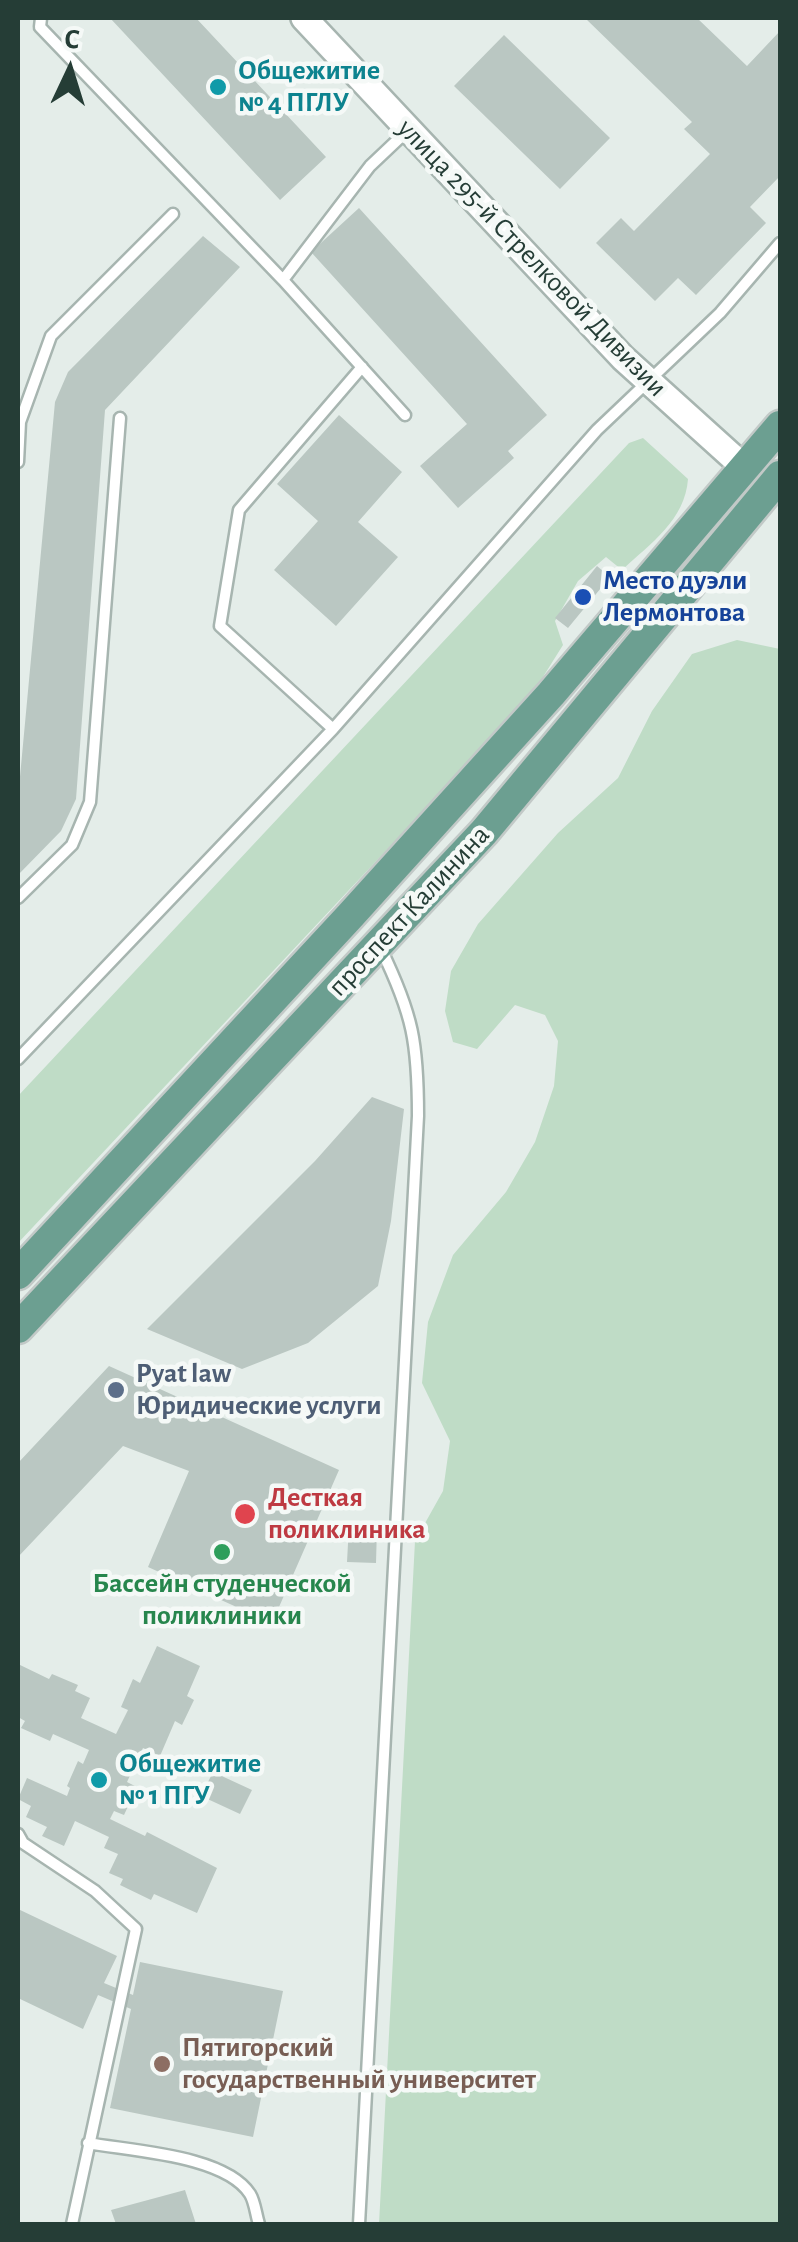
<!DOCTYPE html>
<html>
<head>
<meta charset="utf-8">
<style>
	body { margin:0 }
	#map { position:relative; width:798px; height:2242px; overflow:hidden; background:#e4ede9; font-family:"Alegreya Sans",sans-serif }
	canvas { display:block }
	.frame { position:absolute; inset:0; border:20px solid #253d36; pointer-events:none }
	.north { position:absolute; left:20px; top:20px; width:100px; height:100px; -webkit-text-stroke:8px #f5f9f7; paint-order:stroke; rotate:4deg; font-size:28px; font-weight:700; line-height:40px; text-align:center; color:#253d36 }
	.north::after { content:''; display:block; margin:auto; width:35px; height:45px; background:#253d36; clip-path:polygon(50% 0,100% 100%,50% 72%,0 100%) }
</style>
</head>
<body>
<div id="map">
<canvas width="798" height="2242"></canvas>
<div class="frame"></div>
<div class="north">С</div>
</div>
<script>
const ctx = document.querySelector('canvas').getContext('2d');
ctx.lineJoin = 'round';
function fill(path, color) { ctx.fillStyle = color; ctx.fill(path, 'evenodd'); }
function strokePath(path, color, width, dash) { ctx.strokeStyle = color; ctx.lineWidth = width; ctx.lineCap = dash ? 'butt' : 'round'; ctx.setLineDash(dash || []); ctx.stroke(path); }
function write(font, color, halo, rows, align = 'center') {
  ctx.font = font + ' "Alegreya Sans",sans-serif'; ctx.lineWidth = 9; ctx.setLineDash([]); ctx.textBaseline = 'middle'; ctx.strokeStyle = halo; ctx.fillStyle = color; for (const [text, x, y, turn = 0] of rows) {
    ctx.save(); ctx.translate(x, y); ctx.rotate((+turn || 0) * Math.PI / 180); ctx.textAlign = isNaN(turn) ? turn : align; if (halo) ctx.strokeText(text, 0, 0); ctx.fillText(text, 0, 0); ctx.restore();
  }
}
fill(new Path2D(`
	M643,438L688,479C685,520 651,543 622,570L606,557L578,581L555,621L563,645L531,696L18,1243V1096L629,443Z
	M737,640L780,649V2224H379L415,1541L443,1491L450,1441L422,1383L428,1322L453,1255L506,1192L535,1142L554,1086L558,1041L545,1015L515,1005L477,1049L453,1042L445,1011L451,971L478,924L558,833L618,778L652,711L692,654Z`), '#bfdcc6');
fill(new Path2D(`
	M110,18H196L326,157L280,200Z
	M585,18H697L747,66L780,31V176L750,207L766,223L696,295L678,278L655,301L596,243L621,218L634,231L710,154L684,129L692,122Z
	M504,35L610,138L560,189L454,86Z
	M359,208L547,415L508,451L514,458L458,508L420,466L467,424L311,252Z
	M203,236L240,267L105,410L76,799L61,831L18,875V798L55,402L68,372Z
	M339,415L402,472L358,522L398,557L336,626L274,570L318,521L277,484Z
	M597,566L610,577L568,628L555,618Z
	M372,1097L404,1109L391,1221L378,1286L308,1343L242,1369L147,1329L315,1161Z
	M109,1366L339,1470L272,1623L148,1567L189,1471L123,1446L18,1557V1463Z
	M349,1525L377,1527L376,1563L347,1562Z
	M157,1646L200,1666L187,1696L194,1700L182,1725L175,1721L160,1756L143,1748L127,1782L137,1787L124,1815L114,1811L110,1819L145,1836L147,1832L217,1868L197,1913L154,1894L151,1900L120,1885L123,1879L109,1873L118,1854L104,1848L109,1837L75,1821L64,1846L42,1836L47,1827L26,1817L31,1806L18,1799L27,1778L67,1796L70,1788L67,1786L78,1761L83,1764L89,1750L53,1734L50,1741L21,1728L25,1721L18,1717V1664L49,1679L52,1674L78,1685L75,1691L90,1698L81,1718L116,1734L128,1710L121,1707L133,1679L140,1683Z
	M213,1772L252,1790L240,1814L201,1796Z
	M18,1909L117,1956L104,1983L133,1995L140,1962L283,1991L253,2137L110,2108L131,2009L98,1995L83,2029L18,1998Z
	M185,2190L196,2224H116L111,2210Z`), '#bac7c2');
const service = new Path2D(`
	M41,18L40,27L283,280
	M405,415L283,280L370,166L408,130
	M18,462L20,422L51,336L173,214
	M333,729L220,626L239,510L362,367
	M18,898L72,845L90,802L120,418
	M18,1059L333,729L597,430L720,313L780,243
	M18,1834L23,1843L95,1891L136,1929L72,2224
	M88,2143C131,2151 225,2155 250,2194C255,2202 256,2215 259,2224
	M359,2224L418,1116C418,1043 413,1015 381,949`);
const tertiary = new Path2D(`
	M304,18L623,358L746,469`);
const primary = new Path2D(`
	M18,1274L350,916L551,694L780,426
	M18,1328L484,832L780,476`);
strokePath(service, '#a7b5b0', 15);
strokePath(tertiary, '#a7b5b0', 30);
strokePath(primary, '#c2c9c7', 35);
strokePath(service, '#fff', 10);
strokePath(tertiary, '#fff', 25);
strokePath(primary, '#6c9f91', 30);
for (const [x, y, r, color] of [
	[218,87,10,"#0f9aa8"],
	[583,597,10,"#1a4fb4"],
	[116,1390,10,"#5c6f8a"],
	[245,1514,12,"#e0444e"],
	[222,1552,10,"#2e9e5b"],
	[99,1780,10,"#0f9aa8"],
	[162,2064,10,"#8d6e63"]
]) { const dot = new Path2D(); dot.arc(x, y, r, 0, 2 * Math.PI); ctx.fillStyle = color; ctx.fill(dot); strokePath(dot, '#f5f9f7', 4); }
write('bold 28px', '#0d838f', '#f5f9f7', [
	["Общежитие",238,71],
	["№ 4 ПГЛУ",238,103],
	["Общежитие",119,1764],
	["№ 1 ПГУ",119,1796]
], 'left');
write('28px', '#253d36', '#f5f9f7', [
	["улица 295-й Стрелковой Дивизии",532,258,46],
	["проспект Калинина",409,911,-47]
]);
write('bold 28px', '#164399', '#f5f9f7', [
	["Место дуэли",603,581],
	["Лермонтова",603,613]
], 'left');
write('bold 28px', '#4e5e75', '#f5f9f7', [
	["Pyat law",136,1374],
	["Юридические услуги",136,1406]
], 'left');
write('bold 28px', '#be3a42', '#f5f9f7', [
	["Десткая",268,1498],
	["поликлиника",268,1530]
], 'left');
write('bold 28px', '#27864d', '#f5f9f7', [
	["Бассейн студенческой",222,1584],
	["поликлиники",222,1616]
]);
write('bold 28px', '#785e54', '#f5f9f7', [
	["Пятигорский",182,2048],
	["государственный университет",182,2080]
], 'left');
</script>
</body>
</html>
